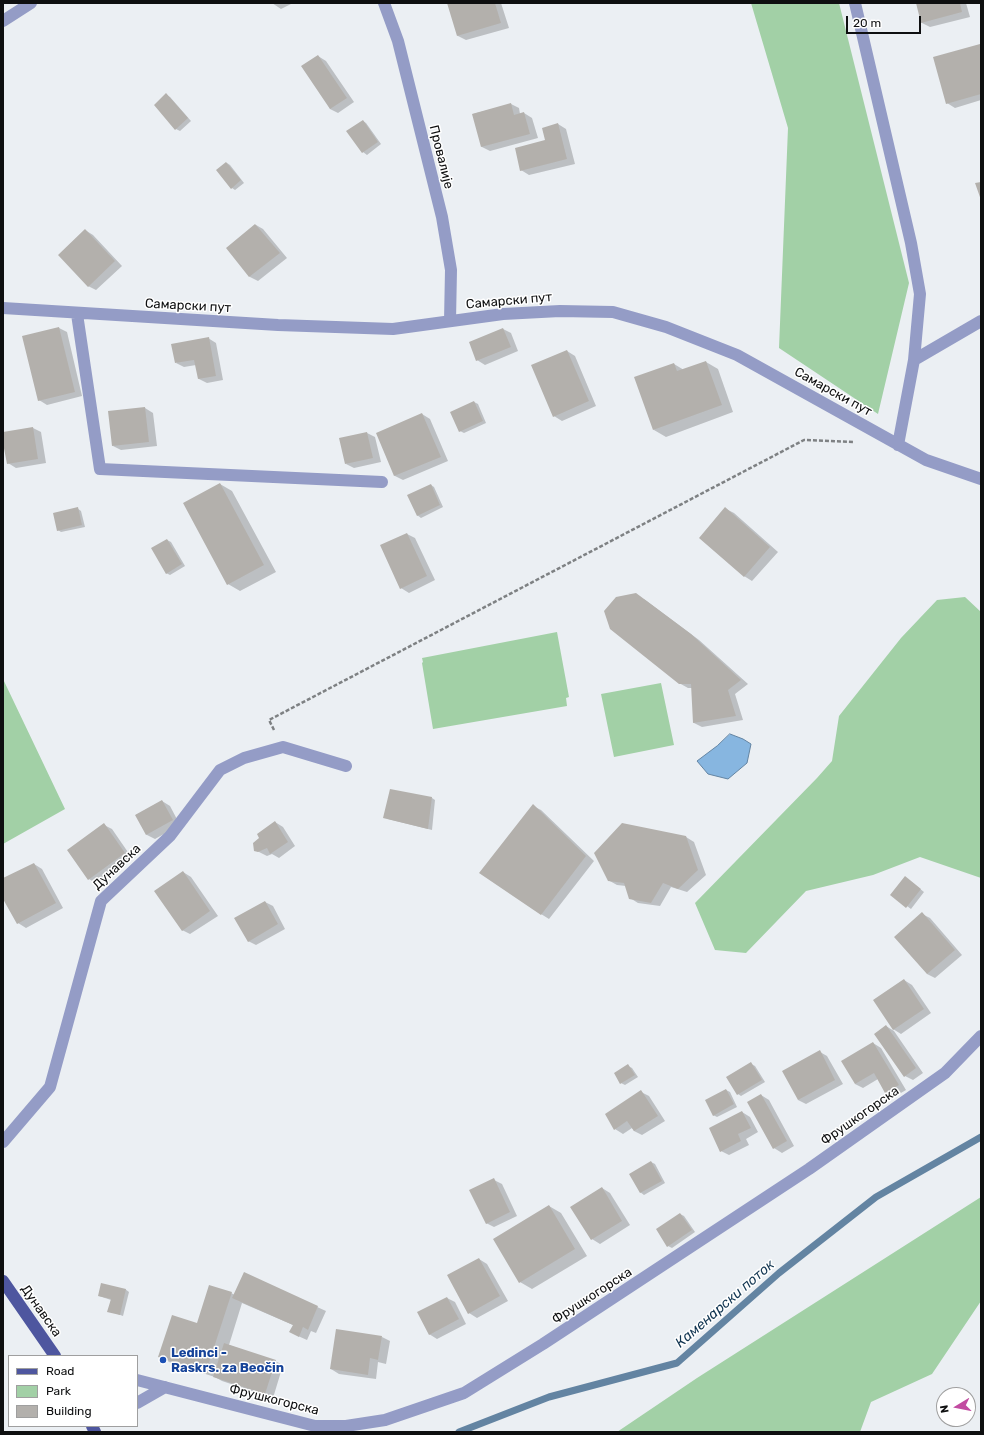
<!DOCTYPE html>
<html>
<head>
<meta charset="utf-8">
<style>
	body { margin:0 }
	#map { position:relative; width:984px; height:1435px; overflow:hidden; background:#ebeff3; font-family:Rubik,sans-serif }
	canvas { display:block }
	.frame { position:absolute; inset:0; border:4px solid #0e0f10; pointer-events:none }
	.legend { position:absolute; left:8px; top:1355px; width:130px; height:72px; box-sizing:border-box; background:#fff; border:1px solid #9f9f9f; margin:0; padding:5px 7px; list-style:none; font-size:12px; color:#0e0f10 }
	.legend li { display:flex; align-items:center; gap:8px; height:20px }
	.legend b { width:20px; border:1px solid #9f9f9f }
	.north { position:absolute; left:936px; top:1387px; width:40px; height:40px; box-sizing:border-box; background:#fff; border:1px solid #9f9f9f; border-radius:50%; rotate:260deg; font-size:11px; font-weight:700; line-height:16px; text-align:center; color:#0e0f10 }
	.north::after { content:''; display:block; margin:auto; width:14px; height:18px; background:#c24ba1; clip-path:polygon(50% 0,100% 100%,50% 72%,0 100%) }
	.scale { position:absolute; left:846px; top:16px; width:75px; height:18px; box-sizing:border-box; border:2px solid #0e0f10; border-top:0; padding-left:5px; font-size:12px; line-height:14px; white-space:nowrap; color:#0e0f10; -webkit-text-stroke:3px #fff; paint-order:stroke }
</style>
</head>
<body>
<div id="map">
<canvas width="984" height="1435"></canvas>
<div class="frame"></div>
<ul class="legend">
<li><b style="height:5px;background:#4e569f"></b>Road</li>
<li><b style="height:11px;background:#a2d0a6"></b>Park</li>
<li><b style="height:11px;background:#b3b0ac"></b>Building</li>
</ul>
<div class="north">N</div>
<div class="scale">20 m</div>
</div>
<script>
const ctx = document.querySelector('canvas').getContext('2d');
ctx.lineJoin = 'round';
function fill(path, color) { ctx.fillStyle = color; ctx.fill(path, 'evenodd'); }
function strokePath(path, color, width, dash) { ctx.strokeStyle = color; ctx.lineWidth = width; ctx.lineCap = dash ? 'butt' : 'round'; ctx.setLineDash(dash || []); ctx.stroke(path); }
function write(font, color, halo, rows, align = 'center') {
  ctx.font = font + ' Rubik,sans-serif'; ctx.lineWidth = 3; ctx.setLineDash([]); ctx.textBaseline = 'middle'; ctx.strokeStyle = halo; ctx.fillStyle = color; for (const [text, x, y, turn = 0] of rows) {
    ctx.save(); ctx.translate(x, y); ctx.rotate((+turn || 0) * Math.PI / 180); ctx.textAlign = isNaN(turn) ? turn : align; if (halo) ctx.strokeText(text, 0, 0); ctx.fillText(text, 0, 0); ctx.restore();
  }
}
fill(new Path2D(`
	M751,3H839L909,283L878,414L779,348L788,128Z
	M965,597L981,612V878L920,857L873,875L806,891L746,953L715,950L695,903L817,778L832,761L839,716L901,638L937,600Z
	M557,632L569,697L566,698L567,706L433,729L422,663L423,662L422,658Z
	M3,679L65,809L3,844Z
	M661,683L674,745L614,757L601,694Z
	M981,1197V1301L932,1374L871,1402L860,1432H617L697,1378Z`), '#a2d0a6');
const water = new Path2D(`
	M730,734L743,739L751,744L747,763L728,779L708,774L697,761L717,746Z`);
fill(water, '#87b6e0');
strokePath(water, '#6384a2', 1);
fill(new Path2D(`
	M272,3H293L281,9Z
	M449,3H501L509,28L466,40L458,36Z
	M917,3H966L970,17L930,27L922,23Z
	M980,45L981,100L955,108L947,103L935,58Z
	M318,56L326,61L354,102L338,113L330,109Z
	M166,95L170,97L191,121L180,131L176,129Z
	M511,104L519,108L520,114L524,113L532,118L538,138L490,151L482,147L473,114Z
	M363,121L366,123L381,144L367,155L363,152L348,131Z
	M558,124L566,129L575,164L529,175L521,170Z
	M227,163L230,165L244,183L235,190L232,188Z
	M256,225L263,229L287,258L258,281L250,277L227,248Z
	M85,230L93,235L122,266L96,290L88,286Z
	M59,328L67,332L82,396L47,405L39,400Z
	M503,329L511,333L518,351L485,365L477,360Z
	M208,338L216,343L223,380L207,383L199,379L196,365L184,367L176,363Z
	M567,351L575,356L596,406L562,421L554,416Z
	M706,362L718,369L733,412L666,437L654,430L674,364L684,370Z
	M474,402L478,404L486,423L464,433L460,431Z
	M145,408L153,413L157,446L121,450L113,446Z
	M422,414L430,419L448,461L403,480L395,476L377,434Z
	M33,428L41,432L46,463L16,468L8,463L3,433Z
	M367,433L375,437L381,462L354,468L346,464Z
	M220,484L232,491L276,572L240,591L228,584Z
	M431,485L434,487L443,507L421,518L417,515Z
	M77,508L81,511L85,527L61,532L58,530Z
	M726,509L734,513L778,552L752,581L744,576Z
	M407,534L415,538L435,580L409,593L401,588Z
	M167,540L171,542L185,566L170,575L166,573Z
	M644,599L699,640L748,684L735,694L743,720L702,727L694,723L692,688H688L679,683Z
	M432,798L435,800L432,830L388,819Z
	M162,801L170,806L180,825L155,839L147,835L136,815Z
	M533,806L541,810L594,861L549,919L541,914Z
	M275,822L283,827L295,846L279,858L272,854L267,856L255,850Z
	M104,825L112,829L132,858L97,884L89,879Z
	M686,837L694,842L706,875L687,892L671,887L660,906L638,903L630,898L626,886L617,885L608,880Z
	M34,864L42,869L63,908L26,928L18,923L3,897V879Z
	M183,872L191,877L218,916L190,934L182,930Z
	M909,880L924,892L911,909L892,895Z
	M265,902L273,906L285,929L256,945L248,941Z
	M922,914L930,918L962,955L935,978L927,974Z
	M904,980L912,985L931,1013L901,1034L893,1029Z
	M886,1026L894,1031L923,1073L913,1080L905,1076Z
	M873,1043L881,1048L906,1090L894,1097L886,1092L878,1079L863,1088L855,1084Z
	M820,1052L827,1056L843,1084L806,1104L798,1100Z
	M751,1064L755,1066L765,1082L741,1096L738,1094Z
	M628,1066L632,1068L638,1077L625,1085L621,1083Z
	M726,1090L730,1092L737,1107L717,1117L713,1115Z
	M641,1092L649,1096L665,1121L642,1135L634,1131L632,1128L623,1134L615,1129Z
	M761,1095L769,1100L794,1146L782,1153L774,1148Z
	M742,1112L750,1117L758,1132L746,1139L749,1145L729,1155L721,1151Z
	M651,1162L655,1164L665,1183L644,1195L640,1192Z
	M494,1180L502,1184L517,1216L494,1227L486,1223Z
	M602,1188L610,1193L630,1225L600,1244L592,1239Z
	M549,1206L561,1213L587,1256L532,1289L520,1282Z
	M680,1214L684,1216L695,1232L672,1248L668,1246Z
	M479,1259L487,1264L508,1301L477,1318L469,1313Z
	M244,1274L326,1311L316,1333L311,1331L307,1340L298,1336L293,1325L242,1303L229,1345L275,1361L283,1365L273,1398L222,1381L215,1377L171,1363L159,1356L198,1324L231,1293L235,1295Z
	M125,1289L129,1292L123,1316L109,1311L111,1300L99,1296Z
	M447,1298L455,1302L466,1324L437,1339L429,1334Z
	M382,1337L390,1341L386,1364L378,1362L376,1379L339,1374L331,1369Z`), '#0003');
strokePath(new Path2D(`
	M459,1432L549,1397L677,1363L779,1273L876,1197L981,1137`), '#6384a2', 7);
fill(new Path2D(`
	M447,3H495L501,23L457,36Z
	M916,3H960L962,12L921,23Z
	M980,44L981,94L946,104L933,57Z
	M318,55L347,98L330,109L301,66Z
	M166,93L188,118L175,130L154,105Z
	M511,103L514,115L524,112L530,134L481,147L472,114Z
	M363,120L378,142L362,153L346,131Z
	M558,123L567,159L520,171L515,148L545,140L542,128Z
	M226,162L241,180L231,189L216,170Z
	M981,182V200L975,183Z
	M255,224L280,253L249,277L226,248Z
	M85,229L115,261L88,287L58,255Z
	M59,327L75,392L38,401L22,336Z
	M503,328L511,347L476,361L469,342Z
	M209,337L216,376L198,379L194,360L175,363L171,344Z
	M567,350L589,401L553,417L531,365Z
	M706,361L722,405L653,430L634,377L674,363L677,371Z
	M474,401L483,421L459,432L450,412Z
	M145,407L149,442L112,446L108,411Z
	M422,413L441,457L394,476L376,433Z
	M33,427L38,459L7,464L3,443V432Z
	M367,432L373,458L345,464L339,438Z
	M220,483L264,565L227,585L183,503Z
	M431,484L440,505L417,516L407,495Z
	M78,507L82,525L57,531L53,513Z
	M725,507L770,547L744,577L699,538Z
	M407,533L427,576L400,589L380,545Z
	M167,539L182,564L166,574L151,548Z
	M636,593L691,634L741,680L728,690L736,716L693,723L691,684H679L610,629L604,611L616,597Z
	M390,789L432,797L428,829L383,818Z
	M162,800L173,820L146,835L135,815Z
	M533,804L586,856L541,915L479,873Z
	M275,821L288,842L270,854L267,848L258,852L254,851L253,843L259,838L257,834Z
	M104,823L125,853L88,880L67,850Z
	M622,823L686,836L698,870L678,889L663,883L651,903L629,899L624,883L608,881L594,853Z
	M34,863L56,903L17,924L3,899V878Z
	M183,871L210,911L182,931L154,891Z
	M905,876L921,889L906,908L890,895Z
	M265,901L278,924L248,942L234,918Z
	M922,912L955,950L927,974L894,937Z
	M904,979L924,1009L893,1030L873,1000Z
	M886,1025L916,1068L904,1077L874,1034Z
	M873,1042L899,1085L885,1093L874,1073L855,1084L841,1061Z
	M820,1050L835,1080L798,1100L782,1071Z
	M751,1062L762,1080L737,1095L726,1077Z
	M628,1064L635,1075L620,1084L614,1073Z
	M726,1089L734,1104L713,1116L705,1100Z
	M641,1090L658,1116L634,1131L627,1121L614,1130L605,1114Z
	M761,1094L787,1141L773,1149L747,1102Z
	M742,1111L751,1128L738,1134L741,1141L720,1152L709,1128Z
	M651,1161L662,1181L640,1193L629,1174Z
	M494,1178L510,1212L486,1224L469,1190Z
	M602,1187L622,1221L591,1240L570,1207Z
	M549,1205L575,1249L519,1283L493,1239Z
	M680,1213L692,1230L667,1247L656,1229Z
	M479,1258L500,1296L468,1314L447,1275Z
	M244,1272L318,1306L308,1330L303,1327L299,1337L289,1332L293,1325L232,1298Z
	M101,1283L126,1289L120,1315L107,1312L111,1299L98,1296Z
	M209,1285L232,1292L206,1372L158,1357L172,1315L197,1323Z
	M447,1297L459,1319L429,1335L417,1312Z
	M336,1329L382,1336L378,1360L370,1358L368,1375L330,1369Z
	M224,1343L276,1360L265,1394L213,1377Z`), '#b3b0ac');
strokePath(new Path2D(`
	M274,730L269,720L804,440L854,442`), '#7e8183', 2.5, [4, 2]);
strokePath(new Path2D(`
	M384,3L398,41L442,217L451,270L450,321
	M855,3L911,243L920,294L914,360L898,445
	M3,21L31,3
	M3,308L278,325L393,329L503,314L560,311L613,312L666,327L737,355L926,460L981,479
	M77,314L100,469L382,482
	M914,360L981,321
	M3,1142L50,1087L101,901L170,836L220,770L244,758L283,747L346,766
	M137,1380L315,1426H346L385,1420L464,1393L543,1344L809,1169L945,1073L981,1036
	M137,1403L165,1387`), '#949cc6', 12);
strokePath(new Path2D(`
	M3,1281L55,1356
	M92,1426L95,1432`), '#4e569f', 12);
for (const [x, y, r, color] of [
	[163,1360,4,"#1a4fb4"]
]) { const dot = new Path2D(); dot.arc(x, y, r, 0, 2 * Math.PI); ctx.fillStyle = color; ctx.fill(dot); strokePath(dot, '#fff', 1.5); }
write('13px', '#0e0f10', '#fff', [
	["Провалије",441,157,76],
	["Самарски пут",509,301,-5],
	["Самарски пут",188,306,3],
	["Самарски пут",833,392,29],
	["Дунавска",117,867,-43],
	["Фрушкогорска",860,1116,-35],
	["Фрушкогорска",592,1296,-33],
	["Дунавска",41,1311,55],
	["Фрушкогорска",274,1400,14]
]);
write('bold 13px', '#164399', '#fff', [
	["Ledinci -",171,1353],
	["Raskrs. za Beočin",171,1368]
], 'left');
write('italic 14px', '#113551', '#fff', [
	["Каменарски поток",725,1304,-41]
]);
</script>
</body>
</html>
